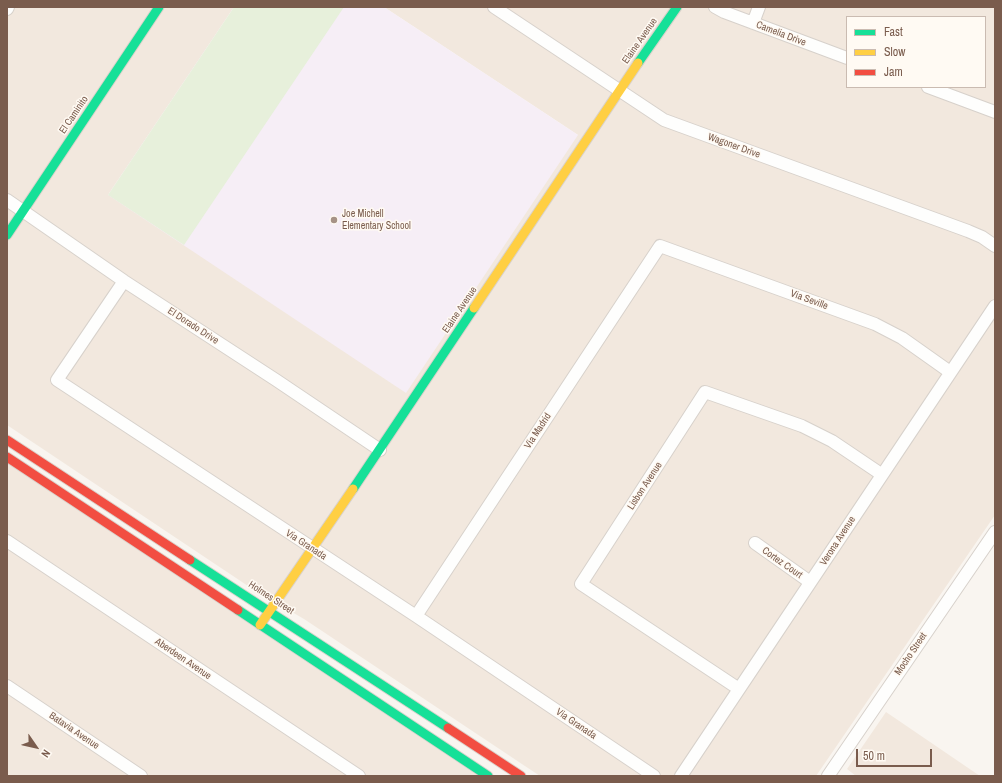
<!DOCTYPE html>
<html>
<head>
<meta charset="utf-8">
<style>
	body { margin:0 }
	#map { position:relative; width:1002px; height:783px; overflow:hidden; background:#f9f5f0; font-family:"Archivo Narrow",sans-serif }
	canvas { display:block }
	.frame { position:absolute; inset:0; border:8px solid #7a5c4d; pointer-events:none }
	.legend { position:absolute; left:846px; top:16px; width:140px; height:72px; box-sizing:border-box; background:#fffaf3; border:1px solid #cabbb1; margin:0; padding:5px 7px; list-style:none; font-size:12px; color:#7a5c4d }
	.legend li { display:flex; align-items:center; gap:8px; height:20px }
	.legend b { width:20px; border:1px solid #cabbb1 }
	.north { position:absolute; left:16px; top:727px; width:40px; height:40px; -webkit-text-stroke:3px #fffaf3; paint-order:stroke; rotate:124deg; font-size:11px; font-weight:700; line-height:16px; text-align:center; color:#7a5c4d }
	.north::after { content:''; display:block; margin:auto; width:14px; height:18px; background:#7a5c4d; clip-path:polygon(50% 0,100% 100%,50% 72%,0 100%) }
	.scale { position:absolute; left:856px; top:749px; width:76px; height:18px; box-sizing:border-box; border:2px solid #7a5c4d; border-top:0; padding-left:5px; font-size:12px; line-height:14px; white-space:nowrap; color:#7a5c4d; -webkit-text-stroke:3px #fffaf3; paint-order:stroke }
</style>
</head>
<body>
<div id="map">
<canvas width="1002" height="783"></canvas>
<div class="frame"></div>
<ul class="legend">
<li><b style="height:5px;background:#16e098"></b>Fast</li>
<li><b style="height:5px;background:#ffcf43"></b>Slow</li>
<li><b style="height:5px;background:#f24e42"></b>Jam</li>
</ul>
<div class="north">N</div>
<div class="scale">50 m</div>
</div>
<script>
const ctx = document.querySelector('canvas').getContext('2d');
ctx.lineJoin = 'round';
function fill(path, color) { ctx.fillStyle = color; ctx.fill(path, 'evenodd'); }
function strokePath(path, color, width, dash) { ctx.strokeStyle = color; ctx.lineWidth = width; ctx.lineCap = dash ? 'butt' : 'round'; ctx.setLineDash(dash || []); ctx.stroke(path); }
function write(font, color, halo, rows, align = 'center') {
  ctx.font = font + ' "Archivo Narrow",sans-serif'; ctx.lineWidth = 3; ctx.setLineDash([]); ctx.textBaseline = 'middle'; ctx.strokeStyle = halo; ctx.fillStyle = color; for (const [text, x, y, turn = 0] of rows) {
    ctx.save(); ctx.translate(x, y); ctx.rotate((+turn || 0) * Math.PI / 180); ctx.textAlign = isNaN(turn) ? turn : align; if (halo) ctx.strokeText(text, 0, 0); ctx.fillText(text, 0, 0); ctx.restore();
  }
}
fill(new Path2D(`
	M7,7H234L108,195L578,135L384,7H995V515L816,776H540L304,619L254,590L7,425ZM847,17H985V87H847Z
	M7,463L478,776H7Z
	M886,712L980,776H856L847,769Z`), '#f2e8de');
fill(new Path2D(`
	M234,7H384L578,135L406,393L108,195Z`), '#f6eef6');
fill(new Path2D(`
	M234,7H344L184,245L108,195Z`), '#e7f0db');
const street = new Path2D(`
	M494,7L664,120L968,231L982,237L995,246
	M715,7L724,12L847,58
	M7,9L8,7
	M753,23L759,7
	M928,87L995,112
	M7,200L124,281L276,380L380,450
	M124,281L57,380L416,616L654,776
	M7,541L359,776
	M755,543L810,582
	M416,616L660,246L875,324L902,338L950,372
	M7,686L141,776
	M739,689L581,584L705,392L802,426L832,441L881,474
	M681,776L995,306
	M828,776L995,532`);
const fast = new Path2D(`
	M638,63L677,7
	M7,235L159,7
	M353,489L474,308
	M190,560L448,728
	M238,610L488,776`);
const slow = new Path2D(`
	M474,308L638,63
	M260,625L353,489`);
const jam = new Path2D(`
	M7,440L190,560
	M7,457L238,610
	M448,728L521,776`);
strokePath(street, '#d7d1cb', 14);
strokePath(fast, '#d9d2cb', 11);
strokePath(slow, '#d9d2cb', 11);
strokePath(jam, '#d9d2cb', 11);
strokePath(street, '#fefefd', 12);
strokePath(fast, '#16e098', 9);
strokePath(slow, '#ffcf43', 9);
strokePath(jam, '#f24e42', 9);
for (const [x, y, r, color] of [
	[334,220,4,"#a69286"]
]) { const dot = new Path2D(); dot.arc(x, y, r, 0, 2 * Math.PI); ctx.fillStyle = color; ctx.fill(dot); strokePath(dot, '#fffaf3', 1.5); }
write('10px', '#7a5c4d', '#fffaf3', [
	["Camelia Drive",781,34,21],
	["Elaine Avenue",640,41,-55],
	["El Caminito",74,115,-56],
	["Wagoner Drive",734,146,20],
	["Via Seville",809,300,20],
	["Elaine Avenue",460,310,-56],
	["El Dorado Drive",193,326,33],
	["Via Madrid",538,431,-57],
	["Lisbon Avenue",645,486,-57],
	["Verona Avenue",838,541,-57],
	["Via Granada",306,545,33],
	["Cortez Court",782,563,35],
	["Holmes Street",271,598,33],
	["Mocho Street",911,654,-56],
	["Aberdeen Avenue",183,659,34],
	["Via Granada",576,724,34],
	["Batavia Avenue",74,731,34]
]);
write('10px', '#7a5c4d', '#fffaf3', [
	["Joe Michell",342,214],
	["Elementary School",342,226]
], 'left');
</script>
</body>
</html>
